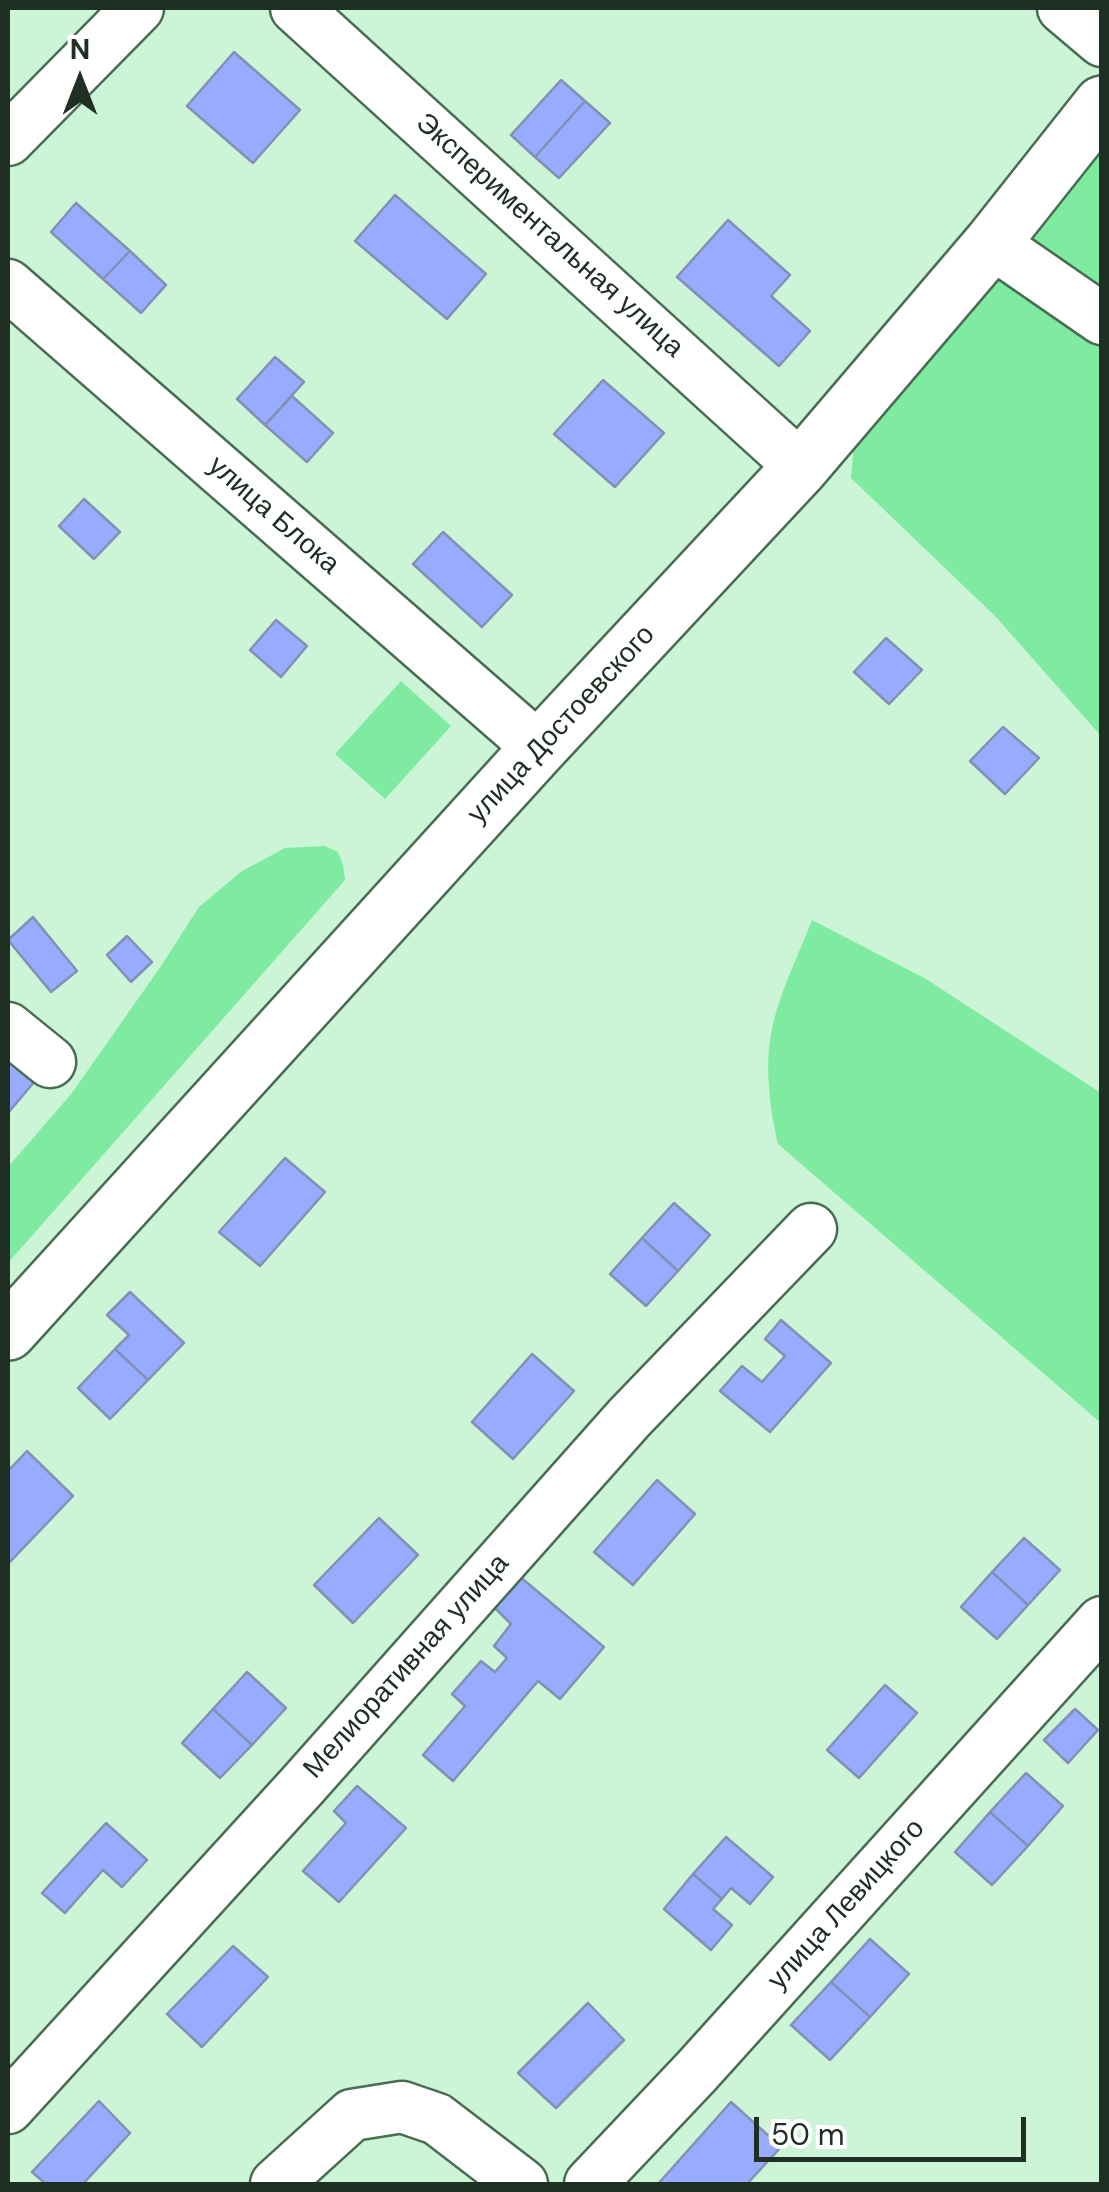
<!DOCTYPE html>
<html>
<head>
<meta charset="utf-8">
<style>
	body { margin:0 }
	#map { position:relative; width:1109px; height:2192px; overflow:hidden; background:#ccf4d6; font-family:"DM Sans",sans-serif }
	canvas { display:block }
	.frame { position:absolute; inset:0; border:10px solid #202f24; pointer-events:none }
	.north { position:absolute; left:30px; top:30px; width:100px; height:100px; -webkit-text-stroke:8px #fff; paint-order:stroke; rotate:0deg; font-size:28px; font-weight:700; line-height:40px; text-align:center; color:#202f24 }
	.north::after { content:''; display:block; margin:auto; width:35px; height:45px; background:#202f24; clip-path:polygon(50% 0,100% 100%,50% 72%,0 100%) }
	.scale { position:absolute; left:754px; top:2117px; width:272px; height:45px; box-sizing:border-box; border:5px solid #202f24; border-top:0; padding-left:12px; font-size:30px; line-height:35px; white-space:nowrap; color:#202f24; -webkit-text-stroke:8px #fff; paint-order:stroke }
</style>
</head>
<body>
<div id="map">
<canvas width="1109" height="2192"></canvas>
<div class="frame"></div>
<div class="north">N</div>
<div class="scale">50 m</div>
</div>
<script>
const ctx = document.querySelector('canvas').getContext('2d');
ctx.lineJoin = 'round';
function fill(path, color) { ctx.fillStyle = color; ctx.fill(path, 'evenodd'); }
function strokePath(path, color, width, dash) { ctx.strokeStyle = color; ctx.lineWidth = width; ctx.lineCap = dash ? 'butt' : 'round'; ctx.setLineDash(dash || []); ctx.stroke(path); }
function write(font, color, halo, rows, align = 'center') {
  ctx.font = font + ' "DM Sans",sans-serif'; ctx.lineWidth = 8; ctx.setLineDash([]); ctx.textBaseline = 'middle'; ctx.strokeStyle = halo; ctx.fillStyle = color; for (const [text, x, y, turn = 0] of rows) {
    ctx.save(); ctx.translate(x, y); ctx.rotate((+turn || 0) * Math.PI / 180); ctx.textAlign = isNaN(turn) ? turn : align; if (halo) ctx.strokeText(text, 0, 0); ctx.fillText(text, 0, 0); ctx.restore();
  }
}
fill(new Path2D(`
	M1101,132V296L1027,242Z
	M1009,277L1101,341V736L996,617L851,478L854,444L986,280Z
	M401,681L451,726L385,799L335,754Z
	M325,846L338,852L343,865L345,880L8,1263V1167L72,1093L161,966L199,907L242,871L285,848Z
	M812,920L926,979L1101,1093V1423L778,1144C771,1114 765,1072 770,1041C776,999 797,959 812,920Z`), '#7eeba0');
const building = new Path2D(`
	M234,52L300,110L253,163L187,106Z
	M561,80L585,101L535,157L511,135Z
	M585,101L610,123L559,178L535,157Z
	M395,195L486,274L447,319L355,241Z
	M76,203L130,251L103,279L51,232Z
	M728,220L790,275L771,296L810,331L779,366L677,277Z
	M130,251L166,285L141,313L103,279Z
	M275,357L304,382L265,425L237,399Z
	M603,380L664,433L615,487L554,434Z
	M292,396L333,433L307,462L265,425Z
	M84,499L120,532L94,559L59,526Z
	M443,532L512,595L482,627L413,564Z
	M276,620L307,646L281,677L250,650Z
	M886,638L922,670L889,704L854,672Z
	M1003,727L1039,758L1005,794L970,761Z
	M33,917L77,971L51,992L8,940Z
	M127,936L152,962L131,982L107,955Z
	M8,1057L35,1081L8,1113Z
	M285,1158L325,1192L260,1266L219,1232Z
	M674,1203L710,1235L678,1271L642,1238Z
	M642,1238L678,1271L646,1306L610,1274Z
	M130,1292L184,1343L148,1380L115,1349L129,1335L107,1315Z
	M781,1320L831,1363L770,1432L720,1391L742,1366L762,1382L785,1356L765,1339Z
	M115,1349L148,1380L110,1419L78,1388Z
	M532,1354L574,1391L513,1459L472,1422Z
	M27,1451L73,1496L8,1564V1471Z
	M657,1480L695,1514L633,1585L594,1552Z
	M379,1518L418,1555L353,1623L314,1585Z
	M1024,1538L1060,1570L1028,1605L992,1572Z
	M992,1572L1028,1605L997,1639L961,1607Z
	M519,1576L604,1647L560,1699L538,1681L453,1781L423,1755L465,1706L452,1694L481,1661L495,1672L507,1658L494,1646L511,1624L492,1605Z
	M247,1672L286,1708L252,1745L213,1709Z
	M885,1685L917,1713L859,1778L827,1750Z
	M213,1709L252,1745L220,1778L182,1743Z
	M1075,1709L1098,1730L1068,1763L1044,1740Z
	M1026,1773L1063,1806L1028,1846L990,1812Z
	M357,1786L406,1828L339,1902L303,1871L346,1823L334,1811Z
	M990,1812L1028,1846L992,1885L955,1852Z
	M106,1823L147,1860L122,1887L103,1870L65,1913L42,1893Z
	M726,1837L773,1877L750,1904L731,1888L722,1899L693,1874Z
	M693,1874L722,1899L713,1909L732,1925L711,1950L664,1909Z
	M870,1939L909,1974L870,2017L831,1982Z
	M233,1946L268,1977L202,2047L167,2014Z
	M831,1982L870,2017L830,2060L791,2025Z
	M588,2003L624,2040L556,2108L518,2073Z
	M99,2101L130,2133L83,2184H46L32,2172Z
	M731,2102L781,2147L747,2184H658Z`);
fill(building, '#97acfe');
strokePath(building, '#848fb4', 2.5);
const minor = new Path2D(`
	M296,8L801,467
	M1063,8L1102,41
	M8,140L138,8
	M992,243L1102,319
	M8,285L539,748
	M8,1028L50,1062
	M8,2108L302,1786L629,1418L811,1229
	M276,2184L352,2115L402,2107L437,2119L522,2184
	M590,2184L696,2072L1102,1622`);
const major = new Path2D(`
	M8,1332L539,748L801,467L992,243L1102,104`);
strokePath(minor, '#496c52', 55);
strokePath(major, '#496c52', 60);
strokePath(minor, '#fff', 50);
strokePath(major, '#fff', 55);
write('28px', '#202f24', '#fff', [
	["Экспериментальная улица",549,236,42],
	["улица Блока",273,516,41],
	["улица Достоевского",562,725,-47],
	["Мелиоративная улица",407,1667,-48],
	["улица Левицкого",847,1905,-48]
]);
</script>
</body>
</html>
